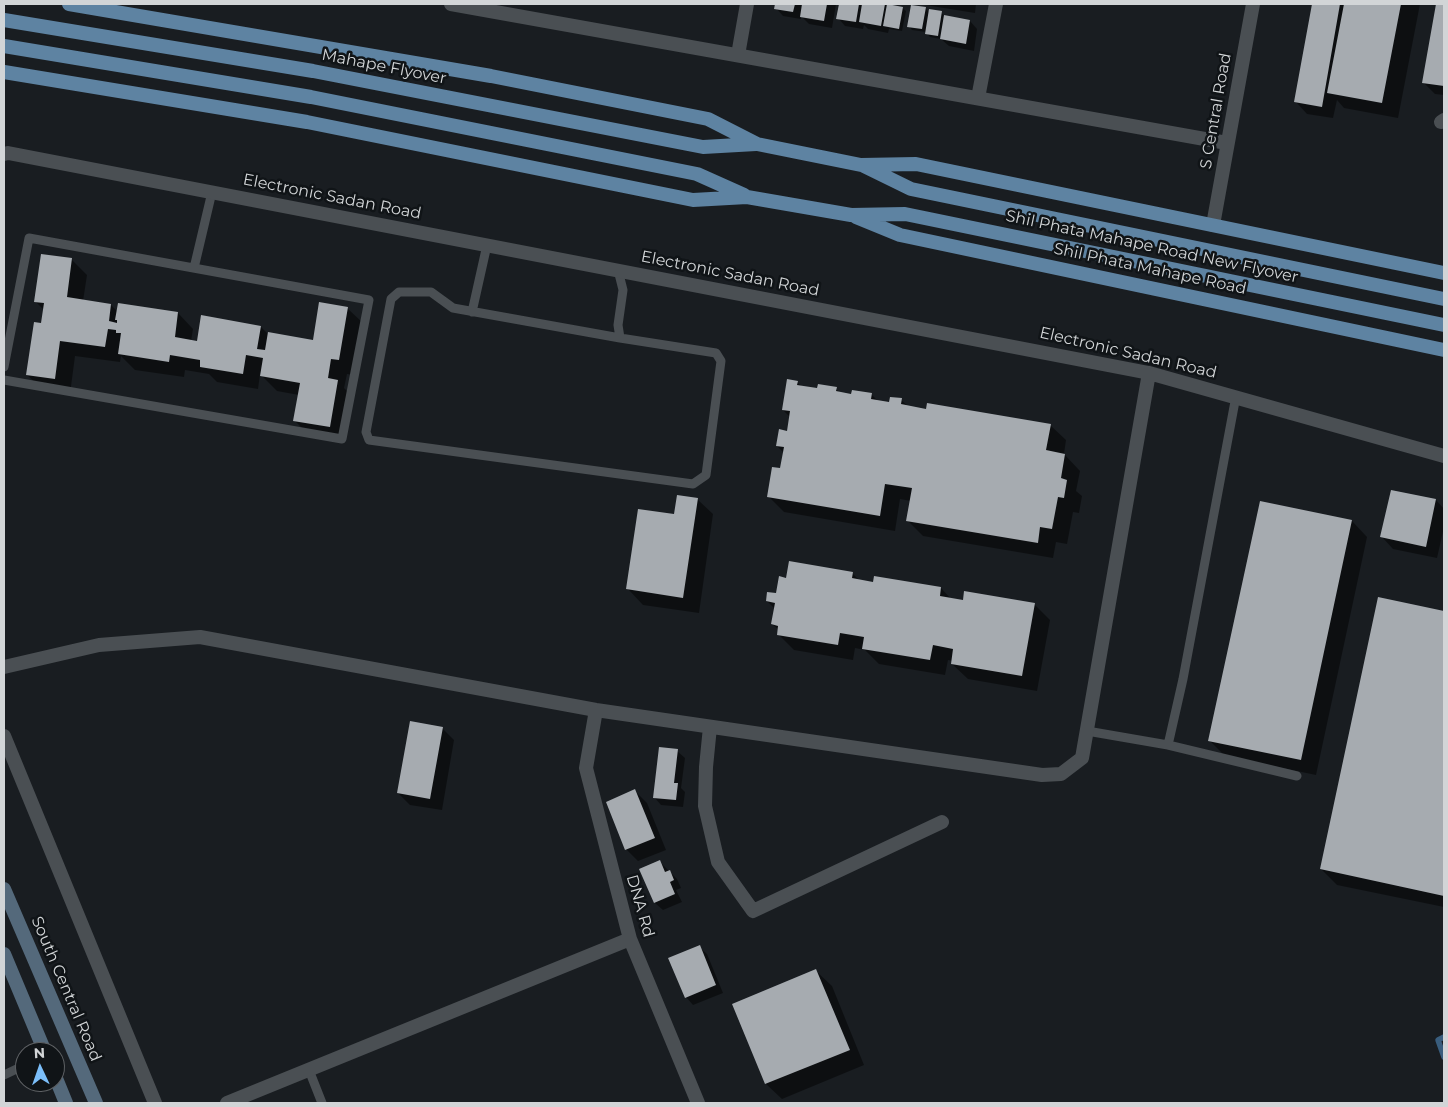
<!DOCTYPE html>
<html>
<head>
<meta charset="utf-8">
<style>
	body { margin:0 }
	#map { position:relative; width:1448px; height:1107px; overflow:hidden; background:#191d21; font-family:Montserrat,sans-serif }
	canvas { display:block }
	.frame { position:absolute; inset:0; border:5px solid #d2d5d7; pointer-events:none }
	.north { position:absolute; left:15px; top:1042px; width:50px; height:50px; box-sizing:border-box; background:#101417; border:1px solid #5e6164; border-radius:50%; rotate:357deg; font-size:14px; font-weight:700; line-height:20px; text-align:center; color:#d2d5d7 }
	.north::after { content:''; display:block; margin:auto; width:18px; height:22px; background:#7bbef9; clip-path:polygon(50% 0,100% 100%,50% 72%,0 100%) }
</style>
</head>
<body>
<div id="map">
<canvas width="1448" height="1107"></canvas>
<div class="frame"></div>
<div class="north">N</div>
</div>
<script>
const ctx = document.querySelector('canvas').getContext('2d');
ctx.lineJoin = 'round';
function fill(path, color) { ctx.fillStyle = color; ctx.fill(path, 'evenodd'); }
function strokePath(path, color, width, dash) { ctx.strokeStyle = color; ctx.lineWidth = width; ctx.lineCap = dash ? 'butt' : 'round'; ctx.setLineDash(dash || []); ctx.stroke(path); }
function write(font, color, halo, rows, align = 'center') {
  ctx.font = font + ' Montserrat,sans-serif'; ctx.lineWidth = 5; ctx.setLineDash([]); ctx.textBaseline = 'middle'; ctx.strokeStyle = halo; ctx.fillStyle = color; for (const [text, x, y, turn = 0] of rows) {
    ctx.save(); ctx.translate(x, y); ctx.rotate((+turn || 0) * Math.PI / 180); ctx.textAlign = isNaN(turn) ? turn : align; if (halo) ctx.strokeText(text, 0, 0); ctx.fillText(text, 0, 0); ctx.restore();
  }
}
fill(new Path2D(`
	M777,4H836L832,28L809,24L801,16V19L783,16L776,8Z
	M840,4H893V6L902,8L906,11L902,31L889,29L888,33L868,29L864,25L863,29L845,26L838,18Z
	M919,4H976L975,13Z
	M1313,4H1420L1398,118L1344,108L1337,100L1333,118L1307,114L1296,102Z
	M1437,4H1444V95L1435,94L1423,82Z
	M925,8L930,13H941L945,16L970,21L977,29L974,51L949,46L941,39L930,37L926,32L912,30L909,26Z
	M72,260L87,275L83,301L111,305L118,312L178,313L193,329L191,341L198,343L261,327L269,335L314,341L347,308L363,323L354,375L347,374L344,388L353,397L345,442L310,436L295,421L299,395L277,391L260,374L258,389L217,382L209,374L185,370L184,377L135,370L121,356L120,362L75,356L70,394L43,390L27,375L42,324L44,310L35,301Z
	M797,382L802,387L818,390L836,389L841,394L852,395L871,394L878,401L890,403L901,400L909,407L1050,425L1066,440L1064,454L1080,471L1076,491L1082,496L1079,513L1073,512L1067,544L1056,542L1053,558L923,536L907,520L911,501L900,499L895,531L784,512L768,496L781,469L784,453L777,446L788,432L790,417L783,410Z
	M1392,491L1436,500L1444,509V527L1437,558L1393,549L1382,537Z
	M697,499L713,514L699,613L643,605L628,589L675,515Z
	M1261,502L1352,521L1367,537L1316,775L1225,756L1209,740Z
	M852,573L860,581L941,588L951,599L964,601L1034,604L1050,620L1037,691L968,679L952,664L953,661L948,660L945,675L879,664L865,650L855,648L853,660L794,650L778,634L779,630L772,624L775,609L767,601L777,594L787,579Z
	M1379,598L1444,612V907L1337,885L1321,869Z
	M442,728L454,740L442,810L410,805L398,793Z
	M677,751L685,758L681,788L685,792L683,807L661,805L654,797Z
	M635,791L647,803L666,850L638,861L626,849Z
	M660,862L677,879L681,888L676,890L682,902L663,910L655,903L641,869Z
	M699,947L707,954L723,993L693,1005L686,997Z
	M816,971L832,986L864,1065L782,1099L766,1084L734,1005Z`), '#0007');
strokePath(new Path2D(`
	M1444,1037L1438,1040L1444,1057`), '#395d7d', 5.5);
fill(new Path2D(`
	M775,4H795L793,12L774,9Z
	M802,4H827L824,21L800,17Z
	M839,4H859L856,22L836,19Z
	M862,4H885L881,26L859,22Z
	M887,4L903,7L899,29L883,26Z
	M1312,4H1340L1322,107L1294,102Z
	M1344,4H1401L1382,103L1327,93Z
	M1436,4H1444V86L1422,83Z
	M911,5L926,7L922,29L907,27Z
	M929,9L942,11L938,36L925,34Z
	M944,15L970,20L966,44L940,39Z
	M41,254L72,258L67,297L111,304L109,321L117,323V320H115L118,303L178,312L175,337L197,341L201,315L261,326L257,349L265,350L268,332L313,340L319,302L348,307L339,360L331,359L328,378L338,380L330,427L293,421L300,383L260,376L263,358L246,355L243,374L200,367V360L170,355L169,362L118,354L121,333H116V330L108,329L105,347L60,341L55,379L26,375L34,322L41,323L44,303L34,302Z
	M787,379L798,381L797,385L817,388L818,384L837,387L836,391L851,394L852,390L872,393L871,399L889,402L890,397L902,398L901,404L926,409L927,403L1051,424L1046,450L1065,454L1061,478L1067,480L1064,498L1058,497L1052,529L1040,527L1038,543L906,521L912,488L885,484L880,516L767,497L772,467L780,468L784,447L776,446L779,429L787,431L790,411L782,410Z
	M1391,490L1436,499L1426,547L1380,537Z
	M677,495L698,498L683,598L626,589L638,509L674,514Z
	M1260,501L1352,520L1301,760L1208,741Z
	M789,561L853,572L852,578L873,582L874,576L941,587L940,596L963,600L964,591L1035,603L1022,676L951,664L953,649L933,645L930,660L862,649L864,637L840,633L838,645L777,635L778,626L771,624L775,603L766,601L767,592L776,593L779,576L786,578Z
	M1378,597L1444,611V896L1320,869Z
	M410,721L443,727L430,799L397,793Z
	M659,747L678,749L674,783H678L676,800L653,798Z
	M635,789L655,838L625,850L606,802Z
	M660,860L665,872L670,870L674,880L670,882L675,894L654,903L639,869Z
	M700,945L716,985L685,998L668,958Z
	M816,969L850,1050L765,1084L732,1004Z`), '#a6abb0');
strokePath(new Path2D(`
	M194,268L212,192
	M618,270L623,290L618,325L620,338L716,353L721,361L706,475L693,484L369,440L366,432L391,299L399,292H431L453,308L620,338
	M472,312L487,245
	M4,367L29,238L369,300L342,439L4,380
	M1087,731L1168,745L1297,776
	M1168,745L1183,679L1236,396
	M309,1070L322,1103
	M4,1075L25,1065`), '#4a4f53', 9);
strokePath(new Path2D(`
	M451,4L1227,143
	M738,55L747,4
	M978,98L996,4
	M1441,122L1444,120
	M4,154L8,153L1149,373L1444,456
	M1213,225L1253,4
	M4,667L99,645L200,637L596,710L1042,775L1061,774L1082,758L1149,373
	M596,710L586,768L630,939L698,1103
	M710,727L706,767L705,806L718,862L753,911L942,822
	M4,736L155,1103
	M227,1103L630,939`), '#4a4f53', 14);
strokePath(new Path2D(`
	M4,889L96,1103
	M4,954L45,1052
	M55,1076L66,1103`), '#54697b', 14);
strokePath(new Path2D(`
	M69,4L491,76L708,119L757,144L861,165L916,164L1444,273
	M4,20L313,71L703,147L756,144
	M4,46L311,97L697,174L744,195
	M4,72L307,122L693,200L747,197L851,215L905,214L1444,325
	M864,166L911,189L1444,299
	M856,217L900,235L1444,350`), '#5e83a2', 14);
write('16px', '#d2d5d7', '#101417', [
	["Mahape Flyover",384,67,11],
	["S Central Road",1216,111,-80],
	["Electronic Sadan Road",332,197,11],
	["Shil Phata Mahape Road New Flyover",1152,247,12],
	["Shil Phata Mahape Road",1150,269,12],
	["Electronic Sadan Road",730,274,11],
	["Electronic Sadan Road",1128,353,13],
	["DNA Rd",640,906,74],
	["South Central Road",66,989,67]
]);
</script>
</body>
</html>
